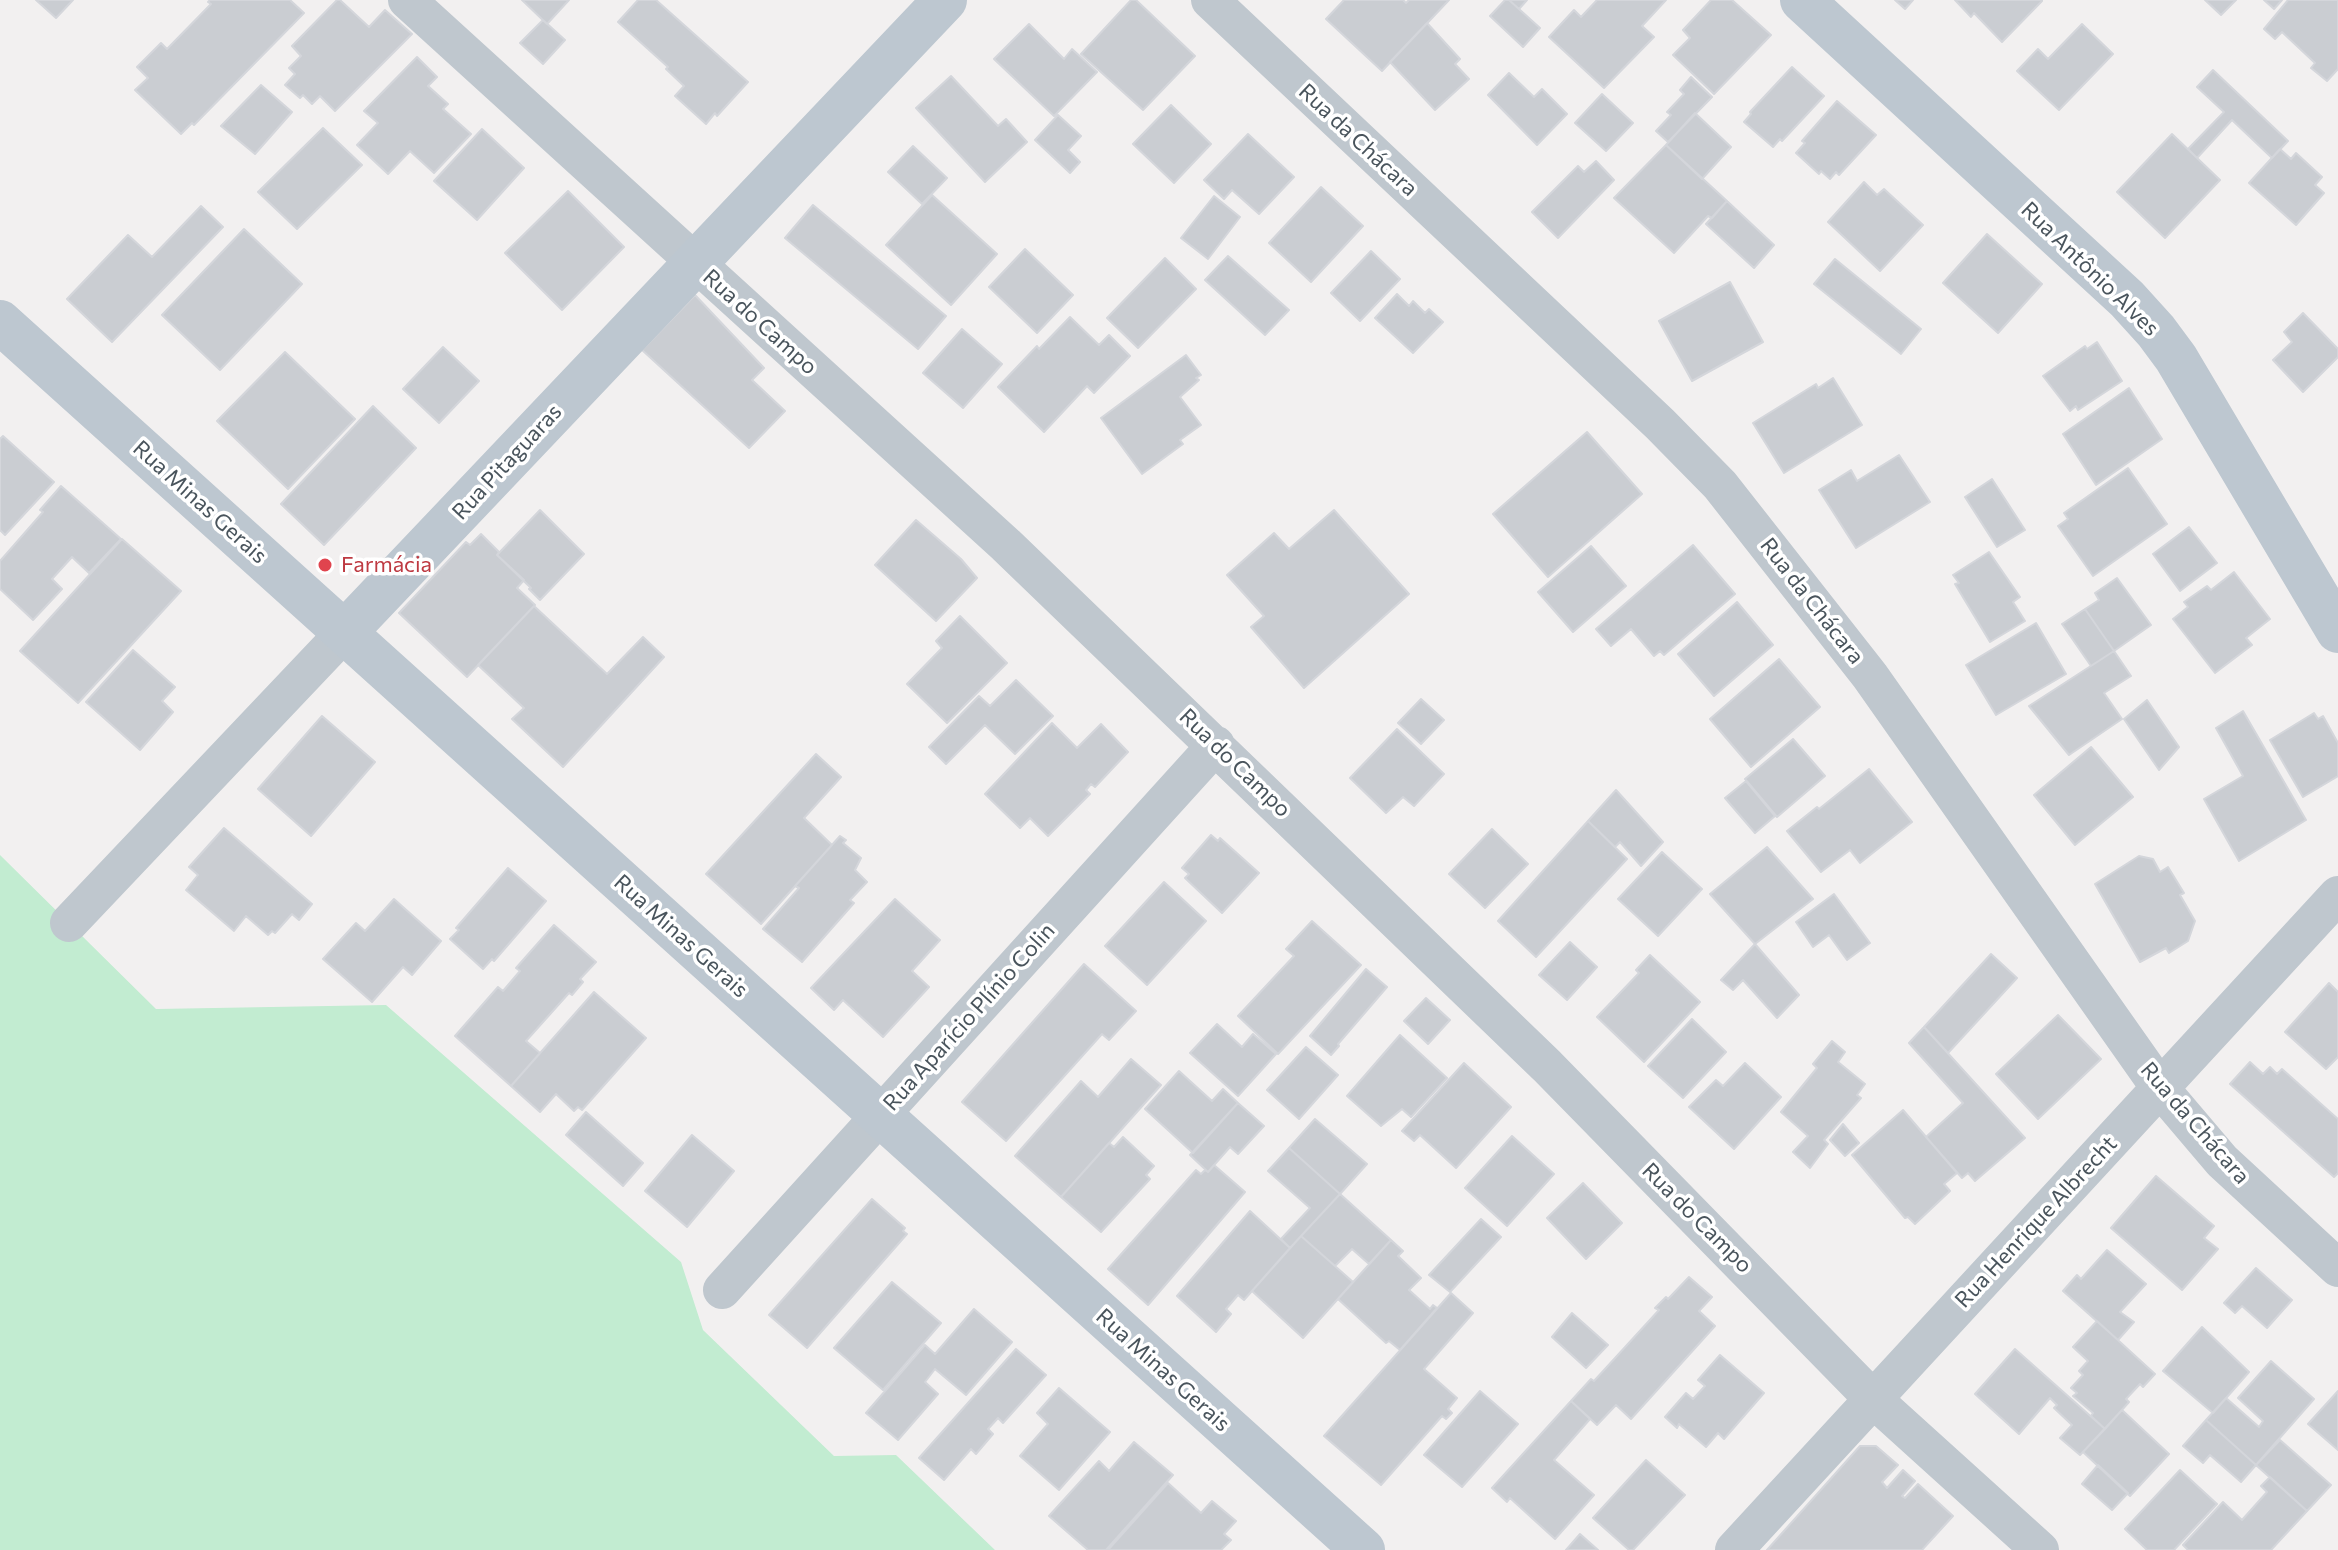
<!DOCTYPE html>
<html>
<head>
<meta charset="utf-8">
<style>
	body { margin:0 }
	canvas { display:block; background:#f2f0f0 }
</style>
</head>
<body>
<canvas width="2338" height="1550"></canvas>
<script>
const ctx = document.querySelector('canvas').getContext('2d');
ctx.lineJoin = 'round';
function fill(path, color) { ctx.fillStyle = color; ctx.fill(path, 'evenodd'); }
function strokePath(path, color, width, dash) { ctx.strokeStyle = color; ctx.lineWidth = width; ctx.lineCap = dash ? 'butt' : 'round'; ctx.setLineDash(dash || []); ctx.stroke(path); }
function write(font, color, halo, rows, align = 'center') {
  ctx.font = font + ' Commissioner,sans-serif'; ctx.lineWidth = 7; ctx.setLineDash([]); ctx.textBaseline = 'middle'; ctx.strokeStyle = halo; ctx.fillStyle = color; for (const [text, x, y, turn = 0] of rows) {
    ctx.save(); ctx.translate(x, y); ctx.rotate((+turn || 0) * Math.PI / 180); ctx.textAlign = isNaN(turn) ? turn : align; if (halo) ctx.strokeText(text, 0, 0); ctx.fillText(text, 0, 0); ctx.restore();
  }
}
fill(new Path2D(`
	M0,855L156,1009L386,1005L681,1262L703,1330L834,1456L896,1455L995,1550H0Z`), '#c2ecd1');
const building = new Path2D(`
	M36,0H73L56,18Z
	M210,0H290L304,13L194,125L192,123L181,134L135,90L148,78L137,67L161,43L167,49L211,4L208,2Z
	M337,0H340L369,27L385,10L412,34L335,111L320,96L312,104L303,95L300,98L285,85L295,74L289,68L301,56L292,46Z
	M522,0H569L547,24Z
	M638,0H656L748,82L717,116L715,113L706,124L675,96L684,86L666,69L668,67L618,22Z
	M1131,0H1136L1195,56L1143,110L1081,54Z
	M1344,0H1403L1406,3L1409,0H1449L1382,71L1326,19Z
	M1505,0H1509L1540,28L1523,47L1490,16Z
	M1509,0H1527L1519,9Z
	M1597,0H1666L1642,26L1654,37L1604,88L1549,37L1574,10L1581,17Z
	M1711,0H1732L1771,35L1714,94L1673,55L1690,38L1683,30Z
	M1895,0H1913L1905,9Z
	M1955,0H2042V1L2002,42L1974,13L1971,17Z
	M2205,0H2236L2221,15Z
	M2264,0H2282L2274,9Z
	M2288,0H2338V69L2327,81L2311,68L2315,63L2282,32L2275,39L2264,29Z
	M543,20L565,40L543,64L520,43Z
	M1427,23L1460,59L1455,64L1469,79L1435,110L1390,62Z
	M1029,24L1064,59L1072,49L1097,72L1054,116L994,59Z
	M2082,24L2113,54L2059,110L2017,71L2038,49L2048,59Z
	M417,57L437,77L428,86L448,104L443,109L471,134L434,173L410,151L388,174L357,145L378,123L364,111Z
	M1792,67L1824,96L1782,141L1780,139L1773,147L1744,122L1751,114L1750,112Z
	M2213,70L2288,141L2272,158L2232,120L2197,158L2188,149L2224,112L2197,87Z
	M1509,73L1534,97L1542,89L1567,114L1537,145L1488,95Z
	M951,76L998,126L1006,119L1027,142L985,182L916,108Z
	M1691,77L1712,97L1668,142L1656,131L1671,115L1667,112L1684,94L1680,90Z
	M261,85L292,112L255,154L221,126Z
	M1602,94L1633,123L1606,151L1575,123Z
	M1837,101L1876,135L1839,175L1836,172L1830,179L1821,171L1819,174L1796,153L1805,143L1802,141Z
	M1171,105L1211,144L1174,183L1133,144Z
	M1695,113L1731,147L1702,179L1666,145Z
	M1058,115L1081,136L1068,150L1080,162L1070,173L1035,140Z
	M323,128L362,165L297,229L258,192Z
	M482,129L524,168L477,220L434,181Z
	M1248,134L1294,177L1259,214L1232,190L1224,199L1204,180Z
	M2172,134L2220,180L2165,238L2117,192Z
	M1666,145L1727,201L1712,218L1708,216L1674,253L1614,198Z
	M913,146L947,178L922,204L888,172Z
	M2280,149L2291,159L2296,153L2322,177L2315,185L2324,193L2296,225L2249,183Z
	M1596,161L1614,180L1558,238L1532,212L1578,166L1584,172Z
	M1864,182L1877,195L1884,189L1923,225L1880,271L1828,222Z
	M1321,187L1363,226L1311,282L1269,243Z
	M568,191L624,247L562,310L505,253Z
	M932,195L997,254L951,305L886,245Z
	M1214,196L1240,217L1208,259L1181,238Z
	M1727,201L1774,245L1754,268L1706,224Z
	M813,205L946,316L918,349L785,238Z
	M201,206L223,227L112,342L67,299L128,235L152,257Z
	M244,229L302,284L220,370L162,315Z
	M1987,234L2042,284L1998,333L1943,283Z
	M1025,249L1073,295L1037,333L989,287Z
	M1371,251L1400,279L1360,321L1331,293Z
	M1228,256L1289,310L1265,335L1205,280Z
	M1165,258L1196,289L1138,348L1107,318Z
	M1835,259L1921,329L1901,354L1814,284Z
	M1730,282L1763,342L1692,381L1659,321Z
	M1397,294L1409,306L1413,301L1425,313L1429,309L1443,322L1413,353L1375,318Z
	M695,295L764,368L752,380L785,411L749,448L642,350Z
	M2303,313L2338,349V357L2303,392L2273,360L2292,342L2284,332Z
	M1070,317L1099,345L1109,335L1130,356L1094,393L1087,386L1044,432L998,387L1037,346L1039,349Z
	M962,329L1002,364L963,408L923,373Z
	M2097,342L2122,381L2078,410L2076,406L2070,411L2043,376L2085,346L2087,349Z
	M443,347L479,381L439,423L403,389Z
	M285,352L355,419L288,489L217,421Z
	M1186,355L1201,375L1196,378L1199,380L1180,397L1201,425L1180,440L1183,444L1142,474L1101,418Z
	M1833,378L1862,425L1784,473L1753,423L1816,384L1818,388Z
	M2129,388L2162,439L2096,485L2063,434Z
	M373,406L416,448L324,545L281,504Z
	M1587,432L1642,494L1548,577L1493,514Z
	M3,436L54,482L5,535L0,530V439Z
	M1899,455L1930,502L1856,548L1819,490L1851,470L1857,481Z
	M2128,468L2167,524L2093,576L2058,526L2068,519L2064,513Z
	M1992,479L2025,530L1997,547L1965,497Z
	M61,486L121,539L89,573L72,557L52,579L62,589L33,620L0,589V561L43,512L40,510Z
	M540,510L584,554L540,600L529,589L531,588L497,555Z
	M1334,510L1409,594L1304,688L1251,627L1264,616L1227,575L1274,533L1289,549Z
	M916,520L961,559L977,578L936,621L875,565Z
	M2189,527L2217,563L2180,591L2153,554Z
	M481,534L499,552L497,555L524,580L517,588L535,605L467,677L399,613L466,542L470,545Z
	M122,539L181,591L78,703L20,651Z
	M1693,545L1735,594L1664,655L1660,651L1654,656L1631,629L1611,646L1596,629Z
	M1591,546L1626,586L1573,632L1538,592Z
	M1989,552L2020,597L2013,602L2025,621L1990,642L1955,584L1959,583L1953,575Z
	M2234,572L2270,619L2246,638L2252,645L2215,673L2173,619L2188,607L2184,602L2207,586L2211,590Z
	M2117,578L2151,625L2114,651L2085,609L2099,600L2095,593Z
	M1737,602L1773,645L1714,696L1678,654Z
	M534,606L607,674L643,637L664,657L563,767L512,719L524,708L478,665Z
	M2085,609L2114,651L2091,666L2062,624Z
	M960,616L1007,663L947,723L907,684L942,648L936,641Z
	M2036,623L2066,674L1996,715L1966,665Z
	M133,650L175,687L162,701L173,712L140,750L86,702Z
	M2114,651L2131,676L2104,693L2122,719L2069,755L2029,706Z
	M1779,659L1820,707L1751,767L1710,719Z
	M1016,680L1053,716L1015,754L985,725L946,764L929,747L979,696L990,706Z
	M1421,699L1444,720L1421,744L1398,723Z
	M2147,700L2179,747L2159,770L2124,719Z
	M2243,711L2306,820L2239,861L2204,799L2243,776L2216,728Z
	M2314,713L2318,719L2323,716L2338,743V776L2303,797L2270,740Z
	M322,716L375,762L311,836L258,789Z
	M1052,723L1077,748L1101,724L1128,752L1095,787L1091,784L1086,790L1090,794L1048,836L1030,818L1020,828L985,794Z
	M1397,729L1444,774L1414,806L1403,797L1386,813L1350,778Z
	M1793,739L1825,776L1777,817L1745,779Z
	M2091,747L2133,797L2075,845L2034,795Z
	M816,754L841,777L804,818L832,845L761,924L706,874Z
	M1869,769L1912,822L1860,863L1850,850L1821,872L1787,831L1817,807L1819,809Z
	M1746,781L1775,816L1755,833L1725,798Z
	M1616,790L1663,842L1641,866L1620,842L1615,847L1588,821Z
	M1588,821L1627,859L1536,957L1498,921Z
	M224,828L312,904L299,920L292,914L275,933L272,931L268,935L246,916L234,931L186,890L198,875L189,867Z
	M1492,829L1528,864L1485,908L1449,874Z
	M1211,835L1218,841L1220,838L1259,873L1222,913L1185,878L1189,874L1182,868Z
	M840,836L846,840L843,843L861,858L855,870L867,882L850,900L854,903L802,962L763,929L799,888L795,886Z
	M1767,847L1813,899L1755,944L1710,894Z
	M1662,852L1702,889L1658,936L1618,899Z
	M2139,856L2153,859L2160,872L2168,867L2184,893L2180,895L2195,921L2188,941L2169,953L2166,948L2140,962L2095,884Z
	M508,868L546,901L494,961L492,959L483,969L450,939L459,930L456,928Z
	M1164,882L1206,921L1147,985L1105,946Z
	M1834,894L1870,943L1847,960L1829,935L1813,947L1796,922Z
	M394,899L441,941L412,975L403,967L372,1002L323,959L356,923L365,931Z
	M895,899L940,940L912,971L929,987L883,1037L843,1000L834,1010L811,988Z
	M1312,921L1361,965L1278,1054L1238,1016L1294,956L1286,949Z
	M554,925L596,962L580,979L583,982L572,995L569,993L526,1041L540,1053L511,1086L455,1036L498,987L503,991L520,971L516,968Z
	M1570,942L1597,967L1567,1000L1539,975Z
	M1755,944L1799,995L1777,1018L1743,980L1733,990L1721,980Z
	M1991,954L2017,978L1948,1053L1924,1027Z
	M1650,955L1700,1002L1644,1062L1597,1017L1639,973L1636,970Z
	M1084,964L1136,1011L1109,1040L1102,1034L1006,1141L962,1102Z
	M1366,969L1387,987L1338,1044L1339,1046L1331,1055L1310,1036Z
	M2329,983L2338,992V1057L2326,1069L2285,1032Z
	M594,992L646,1038L582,1110L578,1107L574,1111L556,1094L540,1112L511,1086Z
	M1426,998L1450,1020L1428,1044L1404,1021Z
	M2058,1015L2101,1059L2038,1119L1996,1074Z
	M1692,1019L1726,1052L1683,1098L1648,1066Z
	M1217,1024L1242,1047L1253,1034L1276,1054L1238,1096L1190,1053Z
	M1924,1027L2025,1138L1975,1181L1968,1173L1962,1178L1926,1137L1963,1103L1909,1043Z
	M1400,1035L1447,1078L1411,1117L1402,1109L1381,1126L1347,1096Z
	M1832,1041L1845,1052L1838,1062L1865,1084L1857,1095L1861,1098L1824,1140L1828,1144L1810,1168L1793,1152L1808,1136L1781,1112L1817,1068L1813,1064Z
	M1306,1047L1338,1075L1299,1119L1267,1090Z
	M1131,1059L1161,1085L1061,1197L1015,1156L1081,1081L1098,1097Z
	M2250,1062L2263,1074L2270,1067L2277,1074L2282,1069L2338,1119V1173L2334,1177L2230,1084Z
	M1464,1063L1511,1107L1456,1168L1420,1135L1414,1141L1402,1131Z
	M1745,1063L1781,1097L1734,1149L1689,1107L1716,1080L1723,1086Z
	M1179,1071L1212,1101L1223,1089L1238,1103L1193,1153L1145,1109Z
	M1238,1103L1264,1126L1238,1154L1230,1147L1208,1172L1190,1155Z
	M1903,1110L1957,1173L1944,1184L1950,1191L1915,1224L1908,1217L1905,1218L1852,1155Z
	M586,1112L643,1163L623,1186L566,1135Z
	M1315,1119L1367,1164L1340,1194L1289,1148Z
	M1843,1124L1859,1143L1845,1156L1830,1140Z
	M692,1135L734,1171L687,1227L645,1191Z
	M1512,1136L1554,1174L1507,1226L1465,1188Z
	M1123,1137L1154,1166L1146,1175L1150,1179L1101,1232L1061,1197L1109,1143L1114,1147Z
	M1289,1148L1340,1194L1290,1248L1281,1239L1310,1208L1268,1171Z
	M1214,1165L1245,1192L1148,1305L1108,1269L1196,1170L1201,1174L1205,1170L1208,1172Z
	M2156,1176L2214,1226L2204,1238L2218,1249L2182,1290L2111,1228Z
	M1583,1183L1622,1223L1586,1259L1547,1218Z
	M1340,1194L1391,1240L1369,1264L1352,1249L1335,1266L1301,1236Z
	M872,1199L905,1228L903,1231L907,1234L807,1348L769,1315Z
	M1250,1211L1290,1248L1244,1300L1238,1295L1226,1309L1231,1314L1216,1332L1177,1296Z
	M1481,1219L1501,1237L1450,1292L1429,1275Z
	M1301,1236L1353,1282L1303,1338L1252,1291Z
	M1391,1240L1403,1251L1398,1256L1421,1278L1409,1290L1430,1309L1433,1305L1437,1308L1400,1350L1389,1341L1386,1343L1338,1299Z
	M2107,1250L2146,1284L2120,1312L2134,1322L2118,1340L2063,1291L2077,1275L2081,1279Z
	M2256,1268L2292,1300L2267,1328L2242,1306L2235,1313L2224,1303Z
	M1689,1277L1712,1297L1699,1311L1715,1326L1631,1419L1616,1405L1597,1425L1571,1401L1591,1379L1594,1381L1659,1310L1655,1308L1666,1297L1668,1299Z
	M892,1282L941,1323L883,1390L834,1348Z
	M1451,1293L1473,1313L1424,1369L1457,1398L1448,1409L1452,1413L1446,1419L1442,1416L1381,1485L1324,1436Z
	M974,1309L1012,1342L966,1395L935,1369L925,1382L938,1394L898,1440L866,1413L925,1345L935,1354Z
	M1572,1313L1608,1345L1586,1368L1552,1337Z
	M2097,1321L2155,1374L2143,1387L2140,1384L2126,1399L2129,1402L2105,1429L2091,1416L2093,1413L2073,1396L2077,1393L2071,1388L2083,1375L2079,1371L2088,1361L2073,1347Z
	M2202,1327L2249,1372L2213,1413L2163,1371Z
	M1016,1349L1046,1375L1003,1423L998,1418L988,1429L993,1434L976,1454L971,1449L944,1480L919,1458Z
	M2015,1349L2105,1429L2080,1455L2060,1438L2072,1425L2054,1408L2057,1405L2050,1398L2019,1434L1975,1394Z
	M1720,1355L1764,1393L1724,1439L1718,1433L1706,1447L1679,1424L1677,1428L1665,1417L1686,1393L1693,1399L1705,1386L1698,1380Z
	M2271,1361L2314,1399L2256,1465L2206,1420L2226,1398L2259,1427L2263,1421L2238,1398Z
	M1059,1388L1110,1432L1059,1490L1020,1456L1048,1424L1037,1413Z
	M1480,1391L1518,1424L1462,1487L1424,1455Z
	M2338,1391V1450L2308,1424Z
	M1571,1401L1590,1419L1554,1460L1594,1495L1555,1539L1510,1498L1507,1502L1492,1488Z
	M2122,1410L2169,1454L2130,1496L2083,1452Z
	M2206,1420L2256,1465L2241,1482L2210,1455L2203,1463L2183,1446Z
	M2280,1440L2331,1485L2307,1511L2256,1465Z
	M1134,1442L1173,1475L1106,1550H1088L1049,1516L1099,1461L1109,1471Z
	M1860,1446H1876L1898,1465L1882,1482L1887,1488L1903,1470L1915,1481L1902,1496L1905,1498L1918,1484L1953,1516L1922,1550H1767Z
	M1646,1460L1685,1495L1633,1550H1629L1593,1518Z
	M2098,1465L2128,1493L2112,1510L2082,1484Z
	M2180,1470L2217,1504L2174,1550H2147L2125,1529Z
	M2270,1477L2307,1511L2271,1550H2188L2183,1545L2223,1502L2242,1520L2267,1492L2261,1486Z
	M1168,1483L1201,1513L1212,1501L1236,1521L1224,1534L1231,1540L1221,1550H1108Z
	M1580,1534L1598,1550H1566Z`);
fill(building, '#cacdd2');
strokePath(building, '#d4d6db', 2);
strokePath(new Path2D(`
	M407,0L1006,545L1547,1066L1873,1399L2040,1550
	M1210,0L1660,424L1720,485L1870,676L2160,1088L2222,1161L2338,1268
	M69,923L345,632
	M722,1290L1216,745
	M1734,1550L2338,895`), '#bfc7ce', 38);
strokePath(new Path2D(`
	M1802,0L2127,299L2156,331L2176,358L2338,631
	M0,322L1363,1550
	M345,632L945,0`), '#bdc7d0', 44);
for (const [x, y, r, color] of [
	[325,565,8,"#e0444e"]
]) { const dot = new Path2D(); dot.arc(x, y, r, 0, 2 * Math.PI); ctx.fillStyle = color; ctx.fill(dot); strokePath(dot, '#fff', 3); }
write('22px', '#49545c', '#fff', [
	["Rua da Chácara",1358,140,43],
	["Rua Antônio Alves",2090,269,44],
	["Rua do Campo",760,322,42],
	["Rua Pitaguaras",507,462,-47],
	["Rua Minas Gerais",200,502,42],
	["Rua da Chácara",1812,601,52],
	["Rua do Campo",1235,763,44],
	["Rua Minas Gerais",681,936,42],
	["Rua Aparício Plínio Colin",969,1017,-48],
	["Rua da Chácara",2195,1123,49],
	["Rua do Campo",1697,1218,45],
	["Rua Henrique Albrecht",2036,1222,-47],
	["Rua Minas Gerais",1163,1370,42]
]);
write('22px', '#be3a42', '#fff', [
	["Farmácia",341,565]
], 'left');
</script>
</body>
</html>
